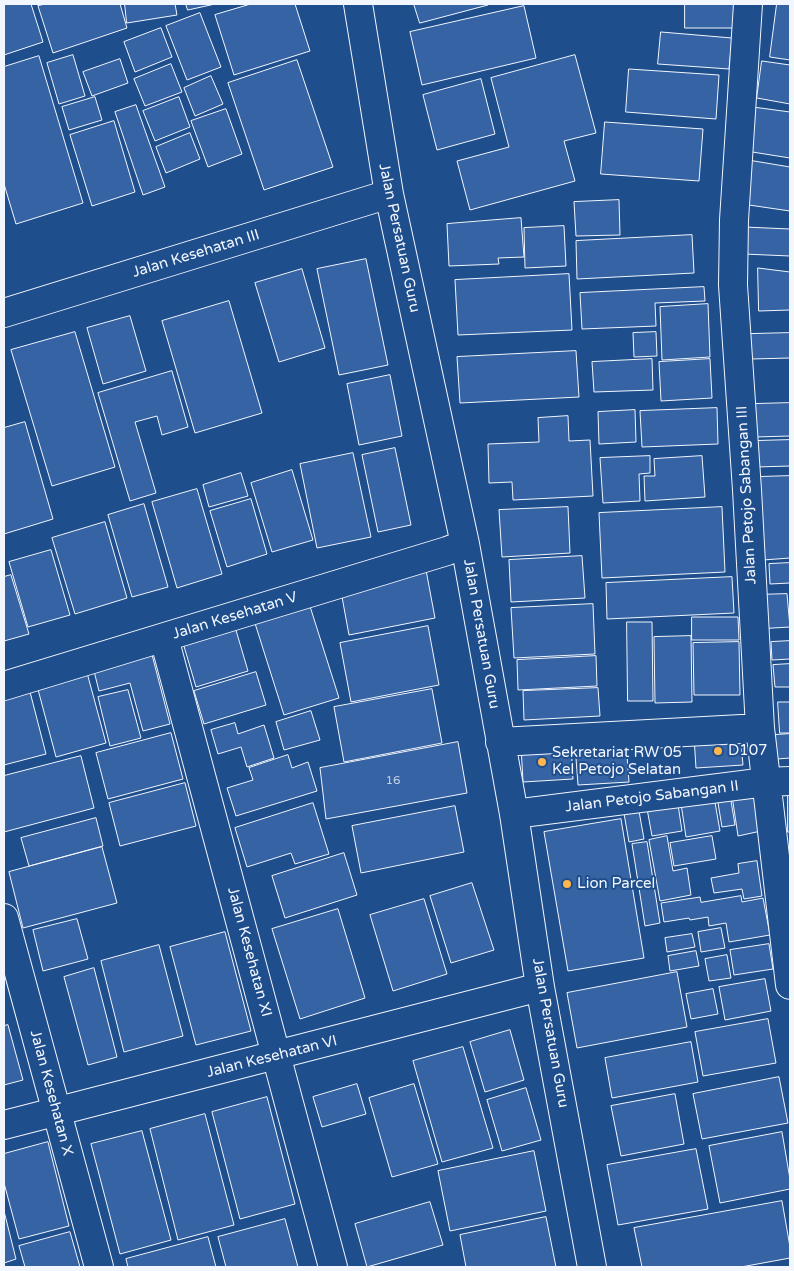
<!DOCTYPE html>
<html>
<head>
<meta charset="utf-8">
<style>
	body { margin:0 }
	#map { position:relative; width:794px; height:1271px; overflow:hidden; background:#1f4e8c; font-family:"Varela Round",sans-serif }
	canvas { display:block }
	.frame { position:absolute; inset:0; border:5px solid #f2f6ff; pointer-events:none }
</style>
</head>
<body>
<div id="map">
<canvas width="794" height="1271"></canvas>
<div class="frame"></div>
</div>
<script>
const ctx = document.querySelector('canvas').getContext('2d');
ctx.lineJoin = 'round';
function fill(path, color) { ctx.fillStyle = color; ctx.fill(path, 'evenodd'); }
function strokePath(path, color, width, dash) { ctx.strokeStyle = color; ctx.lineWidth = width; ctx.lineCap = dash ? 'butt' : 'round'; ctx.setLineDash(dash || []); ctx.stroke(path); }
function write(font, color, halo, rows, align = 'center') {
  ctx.font = font + ' "Varela Round",sans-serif'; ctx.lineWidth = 4; ctx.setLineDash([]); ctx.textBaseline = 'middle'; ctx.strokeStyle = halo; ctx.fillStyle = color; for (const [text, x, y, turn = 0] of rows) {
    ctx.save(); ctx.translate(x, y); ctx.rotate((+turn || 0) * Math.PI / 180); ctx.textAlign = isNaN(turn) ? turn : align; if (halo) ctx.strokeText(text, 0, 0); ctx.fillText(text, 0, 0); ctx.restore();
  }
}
const building = new Path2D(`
	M4,4H31L43,42L4,55Z
	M46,4H120L127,28L53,53L38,6Z
	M125,4H175L177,15L127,23Z
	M186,4H215L188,10Z
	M251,4H295L310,51L234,75L215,15Z
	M414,4H488V5L420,23Z
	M685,4H736V28H685Z
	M777,4H790V60L770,57Z
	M524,6L536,58L422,85L410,32Z
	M200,13L221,67L187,80L166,26Z
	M161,28L172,57L135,72L124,42Z
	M661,32L732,38L729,69L658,64Z
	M73,55L85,96L59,104L47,63Z
	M575,55L596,133L564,141L575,181L470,210L457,161L509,147L491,78Z
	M39,56L83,203L16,224L4,184V67Z
	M120,59L128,83L92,96L83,72Z
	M297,60L333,167L264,190L228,83Z
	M762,61L790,65V104L757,98Z
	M171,64L182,92L145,106L134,79Z
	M629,69L719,75L716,119L626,112Z
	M211,76L223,104L195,116L184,88Z
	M481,79L495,134L437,150L423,95Z
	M95,97L102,120L69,130L62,107Z
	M179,97L190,127L155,141L143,111Z
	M136,105L165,187L143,195L115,112Z
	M753,107L790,112V158L746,151Z
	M226,109L242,154L208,167L191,121Z
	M114,121L135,192L92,206L70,135Z
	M605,122L703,129L699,181L601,174Z
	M190,133L200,159L166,173L156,147Z
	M748,160L790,167V211L742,204Z
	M619,200L620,235L576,236L574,202Z
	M521,218L524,257L498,258L499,264L449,266L447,224Z
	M564,226L566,266L525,268L524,228Z
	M744,227L790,229V256L743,254Z
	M692,235L694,273L577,279L576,241Z
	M366,259L388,365L339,375L317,269Z
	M758,268L790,272V310L759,311Z
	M302,269L325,348L279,362L255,283Z
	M569,274L572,330L458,335L455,280Z
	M704,287L705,301L655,303L656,326L582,329L580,293Z
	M229,301L262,413L195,433L162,321Z
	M708,304L710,357L662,360L660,307Z
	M130,316L146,371L103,384L87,328Z
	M75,332L115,467L52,486L11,350Z
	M656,332L657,356L634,357L633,333Z
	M790,333V358L751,359L750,334Z
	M576,351L579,397L460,403L457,357Z
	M652,359L653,390L594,392L592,362Z
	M710,359L712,398L661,401L659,362Z
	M172,371L188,427L162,435L157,416L135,422L156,493L130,501L98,393Z
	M390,375L402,436L359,445L347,384Z
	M790,403V436L755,437L754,404Z
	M717,408L718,444L642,447L640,411Z
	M635,410L636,442L599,444L598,412Z
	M568,416L569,441L590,440L593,496L513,500L512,482L489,483L488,444L539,442L538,418Z
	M25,422L53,519L4,534V428Z
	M790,440V466L756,467L755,441Z
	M395,448L411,525L378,532L362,455Z
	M353,453L371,537L317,548L300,464Z
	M650,456V473L639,474L640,501L603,503L600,458Z
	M702,456L705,497L645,501L644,476H655L654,459Z
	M292,470L313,540L272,552L251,483Z
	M241,473L248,496L209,507L203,485Z
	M790,476V558L763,560L758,477Z
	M197,489L222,574L177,588L152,502Z
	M251,499L267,554L227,567L210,511Z
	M144,504L168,587L132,597L108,515Z
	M568,507L570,553L502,557L499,510Z
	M722,507L725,572L602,578L599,513Z
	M105,522L127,598L75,614L52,538Z
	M51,550L70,615L28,627L9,562Z
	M582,556L585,598L511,602L509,560Z
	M790,563V583L770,584L769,564Z
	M426,570L435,618L349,635L340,586Z
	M11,575L29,634L4,641V577Z
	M732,577L734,613L607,619L606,583Z
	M787,594L790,627L756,629L754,595Z
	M308,600L339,698L284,715L253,617Z
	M593,604L595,654L514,658L511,608Z
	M692,617H738L739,640H692Z
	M233,620L248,671L196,687L181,636Z
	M627,622H652L653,701H628Z
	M428,626L439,685L351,702L340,643Z
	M691,636L692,702L655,703L654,637Z
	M790,641V659L772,660L771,642Z
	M739,642L740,695H694L693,643Z
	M150,647L170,724L143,731L130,683L99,691L92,663Z
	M596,656L597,686L518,690L517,660Z
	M790,664V687H775L773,665Z
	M86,669L106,743L56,757L36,682Z
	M256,672L266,705L204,724L194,691Z
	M29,688L46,754L4,765V695Z
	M598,688L600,716L524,720L523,691Z
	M432,689L442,743L344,762L334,707Z
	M128,690L141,738L110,746L98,697Z
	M778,702H790V733H780Z
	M311,711L320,740L284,750L276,722Z
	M235,723L238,734L264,725L274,758L247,767L241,747L218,754L211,730Z
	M171,733L183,779L108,799L96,753Z
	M740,734L743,765L696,768L694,737Z
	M790,734V758L777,759L775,735Z
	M458,742L467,793L326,819L320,768Z
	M571,742L573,779L523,782L521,745Z
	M626,742L629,782L578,785L575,745Z
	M288,755L292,768L308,762L317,791L236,816L227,788L253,780L249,768Z
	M81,756L94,808L4,832V776Z
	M185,783L196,826L120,846L109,803Z
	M788,783H790V832H788Z
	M753,785L761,831L738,836L731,789Z
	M729,789L735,825L722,827L716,791Z
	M713,791L720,831L686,837L680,797Z
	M677,798L682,831L652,836L646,803Z
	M637,800L644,839L629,842L622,802Z
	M313,803L329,854L295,864L291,853L247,867L235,828Z
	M455,806L464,852L361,873L352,826Z
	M96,818L103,846L29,866L21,838Z
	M621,819L644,958L568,971L544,832Z
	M667,836L673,871L687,868L691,895L660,901L649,840Z
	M712,836L716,859L674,866L670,843Z
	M647,842L660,923L645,926L632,844Z
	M102,847L117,903L23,928L9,872Z
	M344,853L357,895L285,918L272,876Z
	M757,861L762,896L744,899L742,889L714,893L711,878L739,873L738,864Z
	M472,883L494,950L451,963L430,896Z
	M741,896L742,902L763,898L770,935L729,942L726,923L709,926L708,917L690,920L689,918L664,922L661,903L700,897L701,902Z
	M424,899L447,974L393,991L370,915Z
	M338,909L365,998L300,1019L272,929Z
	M77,919L88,959L43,971L33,930Z
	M721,928L725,948L701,952L698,932Z
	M225,932L251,1031L196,1045L170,947Z
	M692,934L695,947L667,952L665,938Z
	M769,944L773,969L734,975L730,950Z
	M159,945L183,1036L124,1052L101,961Z
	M696,951L699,966L670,971L668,956Z
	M727,955L731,978L709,981L705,959Z
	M94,968L117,1057L88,1065L64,977Z
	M677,972L687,1027L577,1048L567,993Z
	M765,979L771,1011L725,1020L719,987Z
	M713,989L718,1014L691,1019L686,994Z
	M768,1019L776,1063L703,1076L695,1032Z
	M8,1025L23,1080L4,1085V1026Z
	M510,1030L524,1080L485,1092L470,1042Z
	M691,1042L698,1082L612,1098L605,1058Z
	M463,1047L493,1148L442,1162L413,1061Z
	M779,1077L788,1123L702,1139L693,1094Z
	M357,1084L366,1114L322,1127L313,1097Z
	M414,1084L438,1164L392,1177L369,1098Z
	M526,1088L541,1140L502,1151L487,1100Z
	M675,1094L684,1144L621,1156L611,1106Z
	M267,1097L295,1204L240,1219L212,1112Z
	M205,1114L234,1225L178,1240L150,1129Z
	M142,1131L171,1240L120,1254L91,1144Z
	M782,1132L790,1179V1189L720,1203L709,1146Z
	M48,1142L69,1226L19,1239L4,1183V1154Z
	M696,1149L708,1209L618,1225L607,1165Z
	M534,1151L546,1211L450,1231L438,1171Z
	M782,1201L790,1247V1258L741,1267H642L634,1228Z
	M430,1202L443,1245L367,1267L355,1224Z
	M4,1211L16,1259L4,1263Z
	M546,1217L556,1267H466L460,1235Z
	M285,1219L298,1267H226L218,1237Z
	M70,1232L80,1267H25L19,1246Z
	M208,1237L216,1267H128L126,1259Z`);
fill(building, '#3563a3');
strokePath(building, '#f2f6ff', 1);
const street = new Path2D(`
	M358,4L389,194L465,544L514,814L540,987L592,1267
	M748,4L734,220L733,285L747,490L760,728L790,985
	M4,313L389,194
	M164,638L333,1267
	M4,686L447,551L465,544
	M500,742L760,728
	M514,814L766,782L790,781
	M4,918L99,1267
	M4,1125L540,987`);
strokePath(street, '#f2f6ff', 30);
strokePath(street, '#1f4e8c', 28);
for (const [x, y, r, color] of [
	[718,751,5,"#ffb74d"],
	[542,762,5,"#ffb74d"],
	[567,884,5,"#ffb74d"]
]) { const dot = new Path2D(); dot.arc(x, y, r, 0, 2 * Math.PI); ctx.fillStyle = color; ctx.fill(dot); strokePath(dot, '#1f4e8c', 2); }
write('12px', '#c3d1e8', null, [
	["16",393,781]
]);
write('15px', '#f2f6ff', '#1f4e8c', [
	["Jalan Persatuan Guru",399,238,78],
	["Jalan Kesehatan III",196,254,-17],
	["Jalan Petojo Sabangan III",747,495,-93],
	["Jalan Kesehatan V",235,616,-17],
	["Jalan Persatuan Guru",481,634,80],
	["Jalan Petojo Sabangan II",652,797,-7],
	["Jalan Kesehatan XI",249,952,75],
	["Jalan Persatuan Guru",550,1033,80],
	["Jalan Kesehatan VI",272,1057,-14],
	["Jalan Kesehatan X",51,1093,75]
]);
write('15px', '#f2f6ff', '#1f4e8c', [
	["D107",728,751],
	["Sekretariat RW 05",552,753],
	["Kel Petojo Selatan",552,770],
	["Lion Parcel",577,884]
], 'left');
</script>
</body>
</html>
